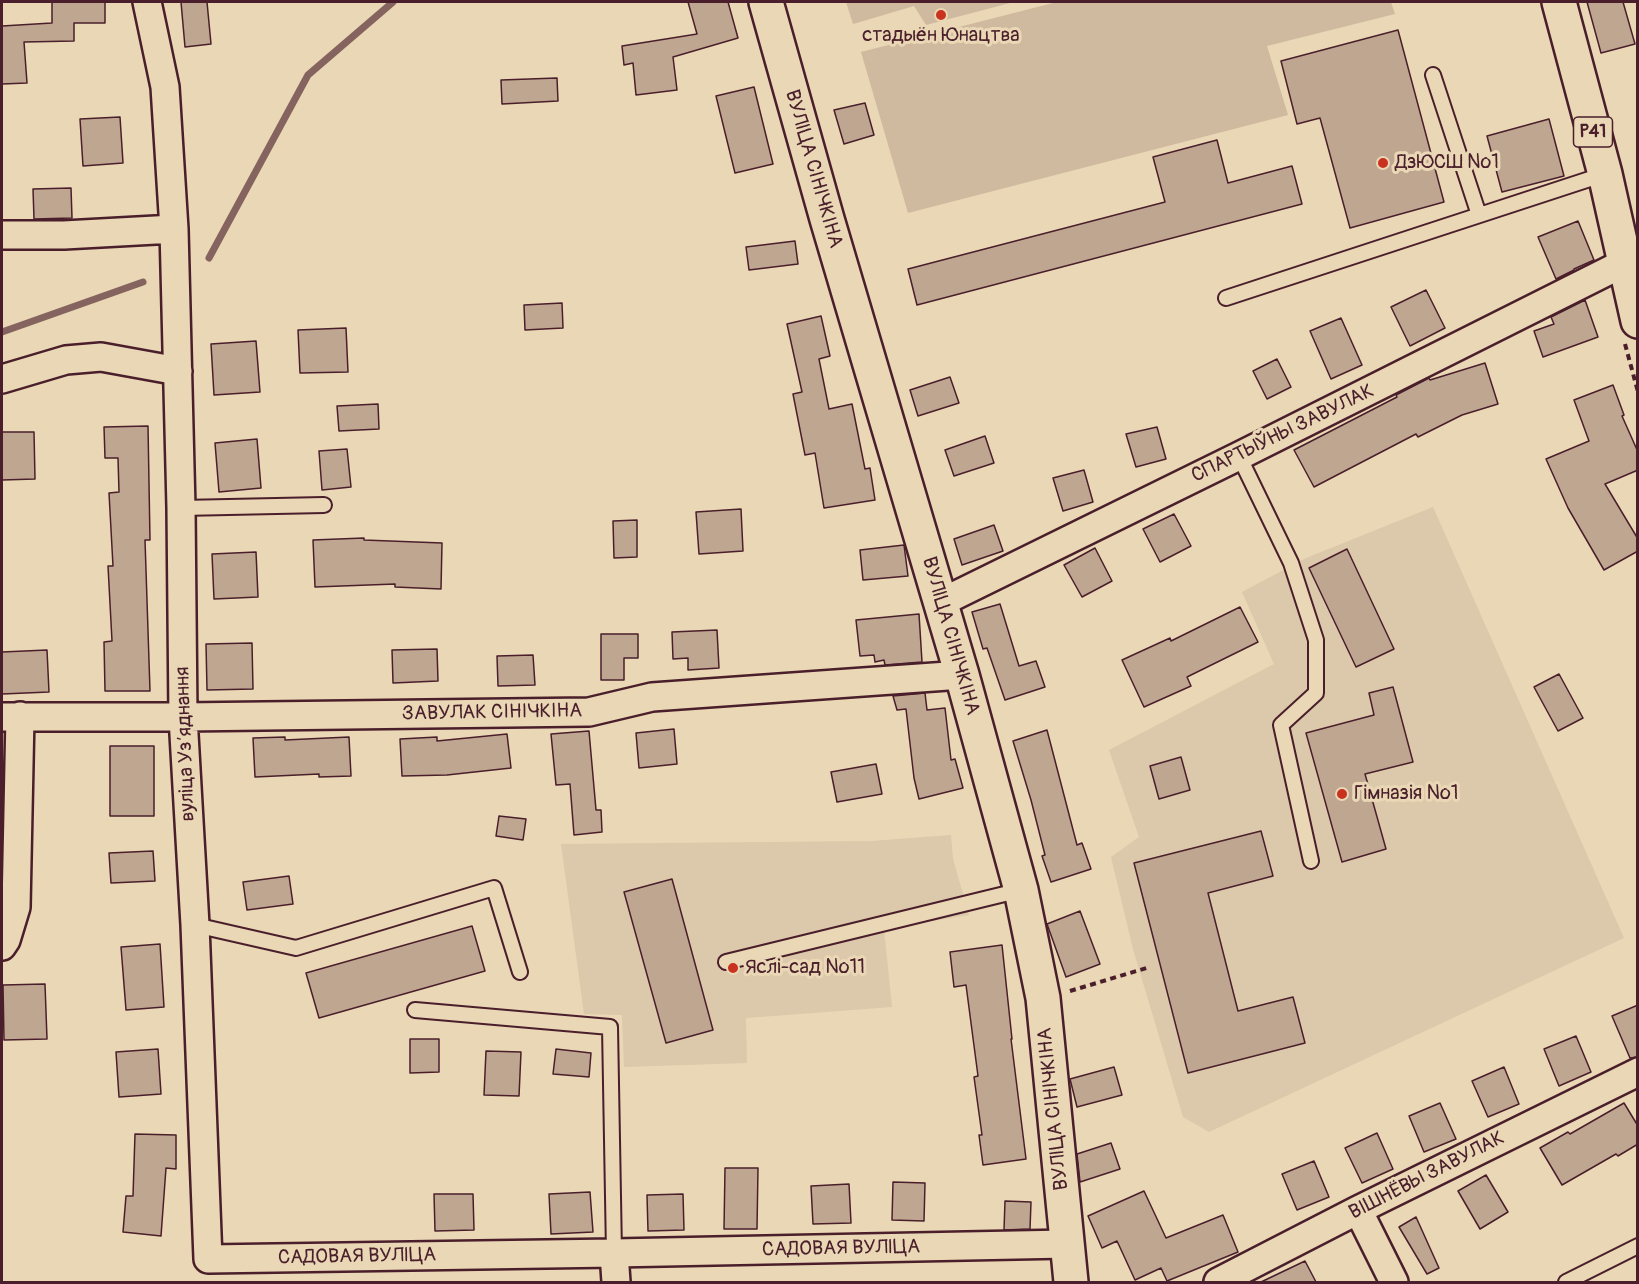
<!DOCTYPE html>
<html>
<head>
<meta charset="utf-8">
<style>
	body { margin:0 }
	#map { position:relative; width:1639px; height:1284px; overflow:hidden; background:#e9d7b5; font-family:Pangolin,sans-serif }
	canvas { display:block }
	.frame { position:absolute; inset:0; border:3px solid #4a1f2b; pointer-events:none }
</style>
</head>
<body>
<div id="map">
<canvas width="1639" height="1284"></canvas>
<div class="frame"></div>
</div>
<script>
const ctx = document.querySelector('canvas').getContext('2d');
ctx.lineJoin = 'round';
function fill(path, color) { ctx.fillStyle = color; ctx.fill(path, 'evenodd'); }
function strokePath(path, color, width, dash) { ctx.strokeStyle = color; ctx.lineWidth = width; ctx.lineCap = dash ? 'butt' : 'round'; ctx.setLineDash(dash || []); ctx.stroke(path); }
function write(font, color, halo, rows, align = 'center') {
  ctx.font = font + ' Pangolin,sans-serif'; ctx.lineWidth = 6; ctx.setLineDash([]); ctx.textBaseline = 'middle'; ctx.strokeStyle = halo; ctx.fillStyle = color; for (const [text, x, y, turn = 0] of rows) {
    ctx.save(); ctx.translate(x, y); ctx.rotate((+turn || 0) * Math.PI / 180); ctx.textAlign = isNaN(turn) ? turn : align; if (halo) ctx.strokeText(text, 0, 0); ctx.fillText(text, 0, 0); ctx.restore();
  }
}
fill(new Path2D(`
	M1433,507L1624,938L1209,1132L1183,1117L1133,949L1111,857L1139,837L1109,750L1274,664L1242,592L1306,558Z
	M951,835L953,859L969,915L884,929L892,1007L746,1018L747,1063L624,1067L622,1015L584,1014L561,844L872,841Z`), '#dcc8aa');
fill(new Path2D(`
	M846,2H1014L926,25L914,6L853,24Z
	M1057,2H1391L1395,14L1267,46L1288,115L908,213L861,52Z`), '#cfb99f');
strokePath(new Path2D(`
	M209,258L308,75L393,2
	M2,332L143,282`), '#85635f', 7);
const building = new Path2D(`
	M52,2H105V23H74V41L24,42L27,83L2,84V26L52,23Z
	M181,2H207L211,44L185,47Z
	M688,2H728L738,38L673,57L677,90L636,95L633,63L624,65L622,46L697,34Z
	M1587,2H1623L1635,44L1601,53Z
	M1398,30L1444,202L1350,228L1320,118L1297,124L1281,61Z
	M557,78L558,101L502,104L501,80Z
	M754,87L773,164L735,173L716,96Z
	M865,103L874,135L844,144L834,110Z
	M120,117L123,163L83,166L80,119Z
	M1549,119L1564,176L1502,192L1487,136Z
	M1217,140L1228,183L1292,166L1302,204L917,305L908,269L1165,202L1153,157Z
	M71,188L72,218L34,219L33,189Z
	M1578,221L1594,260L1574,269V270L1556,279L1538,237Z
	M795,241L798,264L749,270L746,247Z
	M1426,290L1445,328L1410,346L1391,307Z
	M1585,300L1598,337L1543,357L1534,331L1554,324L1551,317Z
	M562,303L563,328L525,330L524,305Z
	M821,316L830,356L819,359L829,409L852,404L865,469L870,468L875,500L824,508L815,453L805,455L793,394L802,392L787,324Z
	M1341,318L1362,365L1331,379L1310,331Z
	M346,328L348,372L300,373L298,330Z
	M256,341L260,392L214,395L211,344Z
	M1277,359L1291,387L1267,399L1253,371Z
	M1485,363L1498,404L1462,415L1418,437L1416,434L1314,487L1294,450L1397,397L1396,395L1429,378L1430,380Z
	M950,377L959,403L918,416L910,390Z
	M1613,385L1624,415L1622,416L1638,452V470L1605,484L1638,539V551L1604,570L1568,508L1546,459L1589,441L1574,400Z
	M378,404L379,429L339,431L337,406Z
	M148,426L150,540H145L150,691H105L104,642L112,641L108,566H113L109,493L119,492L118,458H105L104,427Z
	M1157,427L1166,459L1136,467L1126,434Z
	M2,432H34L35,479L2,480Z
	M985,436L994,463L954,476L945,450Z
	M257,439L261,488L219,492L215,443Z
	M347,449L351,487L322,490L319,451Z
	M1084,470L1093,502L1063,511L1053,478Z
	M741,509L743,551L699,554L696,512Z
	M1174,514L1191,546L1160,562L1143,529Z
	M637,520V557L614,558L613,521Z
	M994,525L1003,551L962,565L954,539Z
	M364,538V540L442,543L441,589L395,587V584L315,587L313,540Z
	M904,545L908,576L863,580L860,550Z
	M1095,548L1112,581L1082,597L1064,565Z
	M1347,549L1394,649L1356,667L1309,568Z
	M256,552L258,597L214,599L212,554Z
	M1000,604L1019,666L1036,661L1045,687L1005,700L987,648L983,649L972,612Z
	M1240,607L1258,642L1187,677L1191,686L1144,707L1122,660L1170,638L1171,641Z
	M919,614L922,662L885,665L884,660L875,662L874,655L860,656L856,620Z
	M717,630L719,668L688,670V658L673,659L672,632Z
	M601,634H638V658H624V680H601Z
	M252,643L253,689L207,690L206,644Z
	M437,649L438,681L393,683L392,650Z
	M47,650L49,692L2,694V652Z
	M533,655L535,685L498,686L497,656Z
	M1559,674L1583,718L1558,731L1534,687Z
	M1393,687L1413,762L1365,774L1386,849L1342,862L1306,733L1374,715L1369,693Z
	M925,693L927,710L945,708L951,760L955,759L963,788L919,799L914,778L906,709L897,710L893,696Z
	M674,729L677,764L639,768L636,733Z
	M1047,730L1077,845L1082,843L1091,869L1051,882L1042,856L1045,855L1031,800L1013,741Z
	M589,731L596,810H601L602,832L574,835L570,784L556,785L551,734Z
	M507,734L511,768L447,775L402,776L400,739L437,737V741Z
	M285,737V740L349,737L351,776L319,777V774L255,777L253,738Z
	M110,746H154V816H110Z
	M1181,757L1190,790L1159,799L1150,766Z
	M876,764L882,794L837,802L831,772Z
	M499,816L526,819L523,840L496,836Z
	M1261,831L1273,876L1208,893L1238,1011L1293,997L1305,1043L1188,1073L1134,863Z
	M153,851L155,881L111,883L109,853Z
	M289,876L293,904L247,910L243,882Z
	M672,879L713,1030L666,1043L624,892Z
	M1080,911L1100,964L1066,977L1047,924Z
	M472,926L485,971L319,1018L306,973Z
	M160,944L164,1007L126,1010L121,947Z
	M1002,945L1012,1039H1011L1026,1159L983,1165L979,1135H982L974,1077L978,1076L966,985L954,987L950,952Z
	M45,984L47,1039L4,1040L3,985Z
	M1638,1005V1057L1630,1058L1612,1016Z
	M1576,1036L1591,1072L1559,1086L1544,1049Z
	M410,1039H439V1072L410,1073Z
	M158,1049L161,1094L119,1097L116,1052Z
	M556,1049L591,1053L589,1077L553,1074Z
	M486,1051L521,1052L519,1096L484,1095Z
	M1114,1067L1122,1095L1077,1107L1070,1079Z
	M1504,1067L1519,1104L1488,1117L1472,1081Z
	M1440,1103L1456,1139L1424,1152L1409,1116Z
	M1624,1103L1638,1126V1144L1618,1156L1616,1154L1562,1185L1540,1148L1568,1132L1570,1134Z
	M1377,1133L1393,1169L1362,1183L1345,1148Z
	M135,1134L176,1135V1169L166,1168L161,1236L123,1232L126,1196H133Z
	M1111,1143L1120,1169L1080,1182L1077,1154Z
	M1314,1161L1329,1197L1297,1210L1282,1174Z
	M725,1168H758L757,1229H724Z
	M1486,1175L1508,1212L1480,1229L1458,1191Z
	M893,1182L925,1183L924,1221L892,1220Z
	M849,1184L851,1223L813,1224L811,1186Z
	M1144,1191L1166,1238L1223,1215L1238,1252L1167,1281L1161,1268L1135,1280L1117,1241L1102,1248L1088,1216Z
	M590,1192L593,1232L551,1234L549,1194Z
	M434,1194H473L474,1230L435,1231Z
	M683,1194L684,1230L648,1231L647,1195Z
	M1005,1201L1031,1202L1030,1229L1004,1230Z
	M1416,1217L1439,1268L1427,1274L1399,1227Z
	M1305,1261L1316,1282H1261Z`);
fill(building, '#bfa691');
strokePath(building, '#4a1f2b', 1.5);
const lane = new Path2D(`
	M1433,75L1479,215
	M1226,298L1605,174
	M1239,456L1291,563L1316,640V693L1281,725L1311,861
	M181,508L324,505
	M195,925L296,948L494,888L520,972
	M726,962L1021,890
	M415,1010L610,1027L614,1253
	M1566,1282L1638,1246`);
const street = new Path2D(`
	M147,2L165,87L174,229L181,508L183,717L195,925L208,1259L614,1253L1067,1244
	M2,235H64L174,229
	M2,379L66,360L101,357L178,371
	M940,603L1239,456L1624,263
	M2,717H183L589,712L652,697L962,675
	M2,946L6,940L16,907L20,716
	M1358,1210L1394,1282
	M614,1253L616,1282
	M1218,1282L1358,1210L1638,1072`);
const secondary = new Path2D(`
	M766,2L827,219L962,675L1021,890L1043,998L1071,1282`);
const primary = new Path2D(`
	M1559,2L1605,174L1638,321`);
strokePath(lane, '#4a1f2b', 18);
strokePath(street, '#4a1f2b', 32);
strokePath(secondary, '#4a1f2b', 38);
strokePath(primary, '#4a1f2b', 38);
strokePath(new Path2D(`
	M1625,344L1638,392
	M1070,991L1150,967`), '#4a1f2b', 4, [6, 4.5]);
strokePath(lane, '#e9d7b5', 14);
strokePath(street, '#e9d7b5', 27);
strokePath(secondary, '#e9d7b5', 33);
strokePath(primary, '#e9d7b5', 33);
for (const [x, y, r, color] of [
	[941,15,6,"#c8321e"],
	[1383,163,6,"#c8321e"],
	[1342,794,6,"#c8321e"],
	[733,968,6,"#c8321e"]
]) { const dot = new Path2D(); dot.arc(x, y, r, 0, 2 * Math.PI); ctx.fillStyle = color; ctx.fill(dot); strokePath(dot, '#e9d7b5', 2); }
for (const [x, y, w] of [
	[1593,132,39]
]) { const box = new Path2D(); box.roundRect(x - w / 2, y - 15, w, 30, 4.5); ctx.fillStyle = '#e9d7b5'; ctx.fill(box); strokePath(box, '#4a1f2b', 1.5); }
write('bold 18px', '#4a1f2b', null, [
	["Р41",1593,132]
]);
write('20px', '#4a1f2b', '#e9d7b5', [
	["стадыён Юнацтва",941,36,"center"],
	["ДзЮСШ №1",1395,163],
	["Гімназія №1",1354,794],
	["Яслі-сад №11",745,968]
], 'left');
write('20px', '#4a1f2b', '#e9d7b5', [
	["ВУЛІЦА СІНІЧКІНА",813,169,74],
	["СПАРТЫЎНЫ ЗАВУЛАК",1283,434,-26],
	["ВУЛІЦА СІНІЧКІНА",950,636,74],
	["ЗАВУЛАК СІНІЧКІНА",492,713,-1],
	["вуліца Узʼяднання",186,744,-92],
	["ВУЛІЦА СІНІЧКІНА",1054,1109,-96],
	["ВІШНЁВЫ ЗАВУЛАК",1427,1176,-27],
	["САДОВАЯ ВУЛІЦА",841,1249,-1],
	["САДОВАЯ ВУЛІЦА",357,1257,-1]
]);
</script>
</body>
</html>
